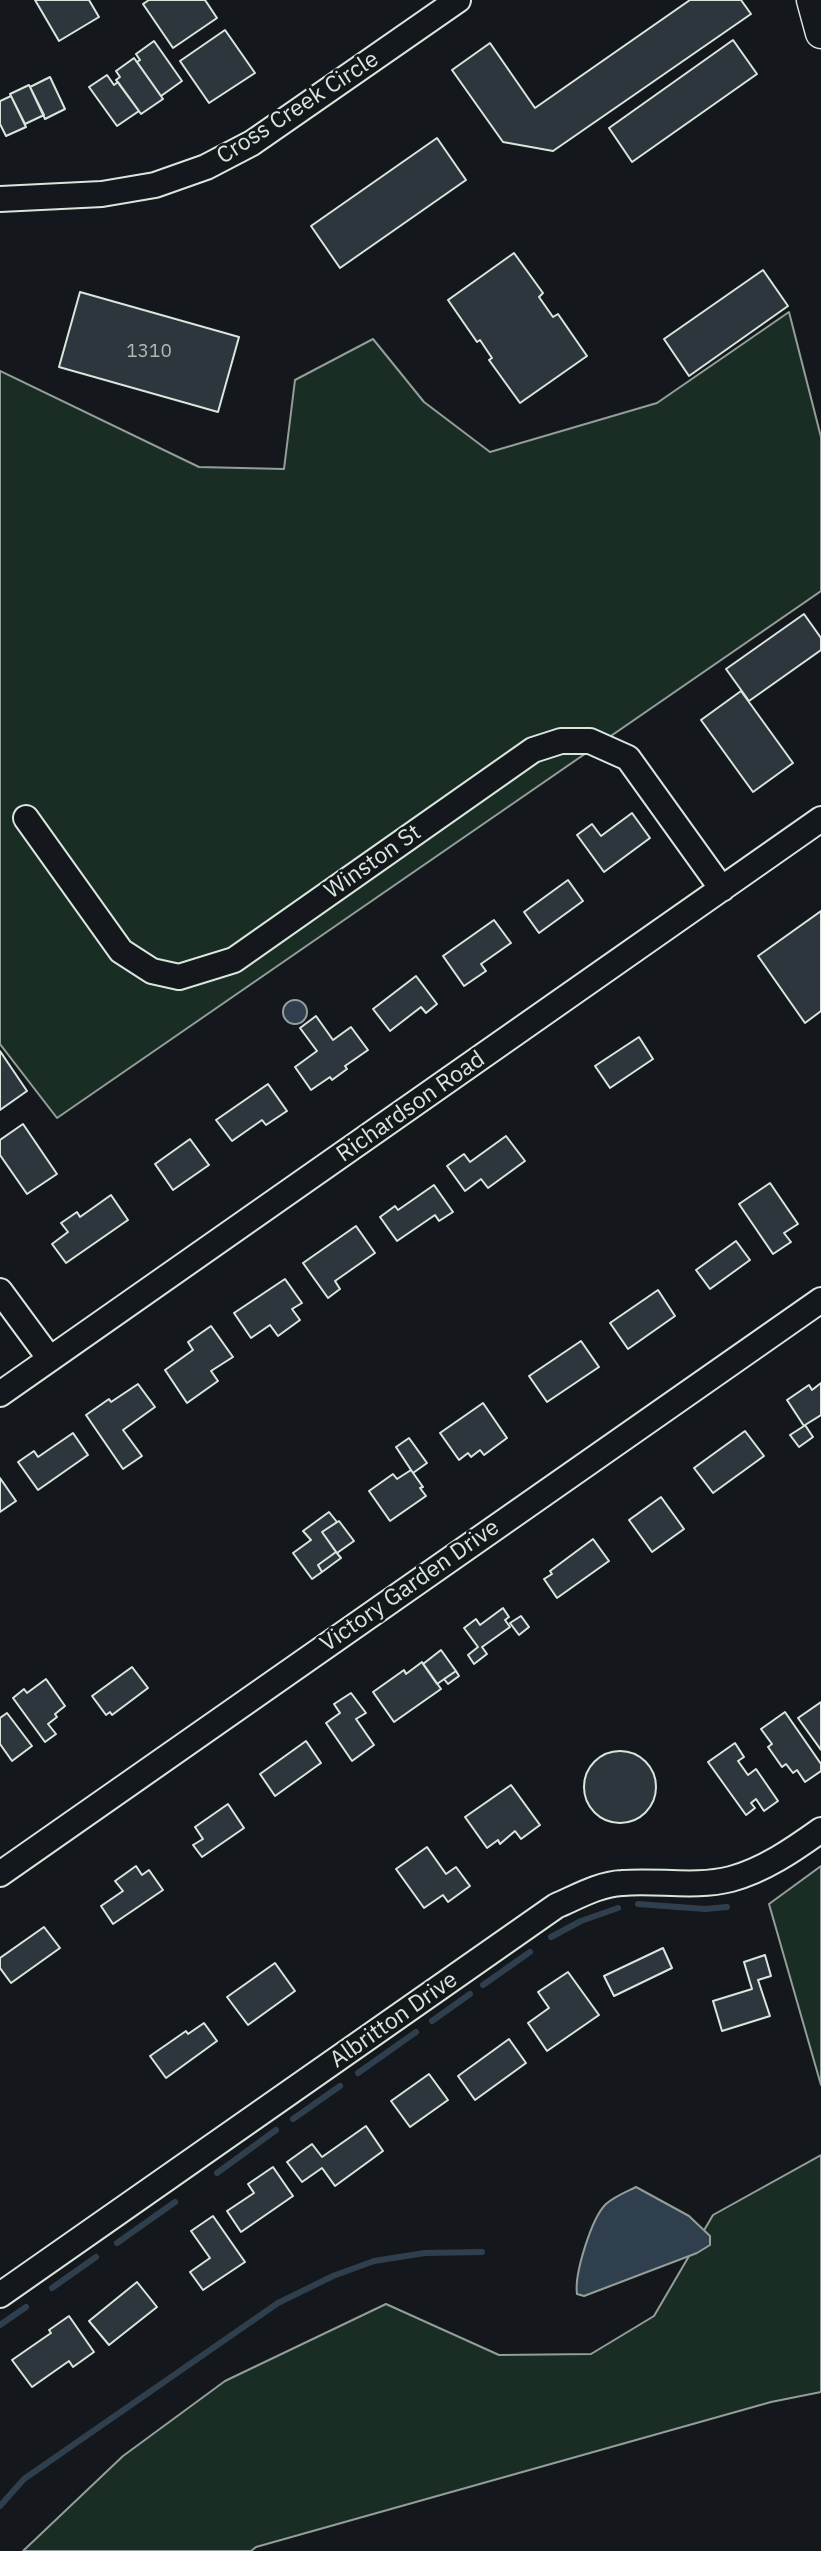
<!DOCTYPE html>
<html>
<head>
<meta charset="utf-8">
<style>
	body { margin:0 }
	canvas { display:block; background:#14181c }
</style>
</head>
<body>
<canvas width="821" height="2551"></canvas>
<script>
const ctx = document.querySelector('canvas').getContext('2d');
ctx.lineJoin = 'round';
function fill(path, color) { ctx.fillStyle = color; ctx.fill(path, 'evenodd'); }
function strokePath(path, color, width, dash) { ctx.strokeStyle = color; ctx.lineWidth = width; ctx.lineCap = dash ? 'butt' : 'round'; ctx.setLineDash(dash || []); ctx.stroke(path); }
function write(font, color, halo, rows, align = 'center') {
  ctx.font = font + ' "IBM Plex Sans",sans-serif'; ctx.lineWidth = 5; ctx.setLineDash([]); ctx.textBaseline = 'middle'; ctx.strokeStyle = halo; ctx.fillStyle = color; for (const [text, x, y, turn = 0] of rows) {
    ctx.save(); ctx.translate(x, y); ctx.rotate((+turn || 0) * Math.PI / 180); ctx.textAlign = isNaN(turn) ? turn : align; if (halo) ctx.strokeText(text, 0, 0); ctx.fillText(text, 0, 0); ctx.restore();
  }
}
const green = new Path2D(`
	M789,312L821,437V591L57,1118L0,1044V371L199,467L284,469L295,380L373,339L424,402L490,452L657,403Z
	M821,1866V2085L769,1904Z
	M821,2155V2392L771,2402L256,2547L251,2551H23L123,2456L225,2381L386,2304L499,2355L591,2354L654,2316L713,2215Z`);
fill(green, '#1a2d24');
strokePath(green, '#939e99', 2);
const water = new Path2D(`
	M283 1012a12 12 0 1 1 24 0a12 12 0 1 1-24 0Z
	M636,2187L689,2216L710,2236V2245L697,2253L584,2296L577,2294C574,2274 592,2217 606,2204C615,2196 626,2192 636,2187Z`);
fill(water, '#2f3f4d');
strokePath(water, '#939e99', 2);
strokePath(new Path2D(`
	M638,1904L705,1909L727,1907
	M551,1937L581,1921L618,1908
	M483,1985L530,1952
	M432,2021L470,1994
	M358,2073L416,2032
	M293,2119L340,2086
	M217,2173L276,2130
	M117,2243L175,2202
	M52,2288L96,2257
	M0,2325L26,2307
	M0,2506L24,2479L278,2303L333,2276L374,2261L425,2253L482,2252`), '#2f3f4d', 6);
const building = new Path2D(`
	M35,0H89L99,17L59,41Z
	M149,0H205L217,18L173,48L143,4Z
	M690,0H741L751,14L553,151L503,142L452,70L490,43L535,108Z
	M225,30L255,73L209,103L180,61Z
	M733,40L757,74L632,162L609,128Z
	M154,41L182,81L161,96L137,62L140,60L136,54Z
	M134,58L163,99L141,114L116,80L120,77L116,71Z
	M107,75L114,85L118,82L139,111L117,126L89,87Z
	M50,77L65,109L45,119L30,87Z
	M29,85L44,115L25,124L10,94Z
	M11,96L26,127L6,136L0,124V101Z
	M437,138L466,180L340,268L311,226Z
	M514,253L543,293L539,297L553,317L558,314L587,356L520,403L489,360L492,358L480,340L477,342L448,300Z
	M763,270L788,306L689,376L664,339Z
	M80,292L239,337L218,412L59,367Z
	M804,614L821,638V650L749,701L726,669Z
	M741,691L793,763L753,792L701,720Z
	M632,813L650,838L604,872L577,835L592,824L601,836Z
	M568,880L583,901L539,933L524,912Z
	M821,911V1011L805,1023L758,956Z
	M494,920L511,943L481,964L486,971L464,986L443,956Z
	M416,976L437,1004L426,1013L421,1007L390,1031L373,1009Z
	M316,1016L333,1040L351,1027L368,1050L345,1066L347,1069L332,1080L330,1077L311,1090L295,1067L317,1051L300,1028Z
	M639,1037L653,1059L610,1088L595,1066Z
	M0,1051L27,1091L0,1110Z
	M268,1084L287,1111L266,1125L262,1120L232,1141L216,1120Z
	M23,1124L57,1174L27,1194L0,1155V1140Z
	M506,1136L525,1161L488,1188L481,1179L465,1191L447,1166L464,1154L470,1162Z
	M190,1139L209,1165L173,1190L155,1164Z
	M770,1183L798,1224L784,1233L791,1242L773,1254L739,1204Z
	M434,1185L453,1212L439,1221L435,1215L397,1241L380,1217L395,1206L398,1210Z
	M111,1195L128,1220L66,1263L52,1244L68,1232L61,1223L77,1212L80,1217Z
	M356,1226L375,1253L335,1281L340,1289L328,1298L303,1263Z
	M736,1241L750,1260L710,1289L696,1270Z
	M285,1279L302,1303L292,1309L300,1320L278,1336L270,1325L251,1338L234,1313Z
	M658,1290L675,1316L628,1349L610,1323Z
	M211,1326L233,1357L211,1371L218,1381L187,1403L165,1370L193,1350L188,1342Z
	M581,1341L599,1367L547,1402L529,1376Z
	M821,1383V1415L805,1425L813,1437L799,1447L790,1435L804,1426L787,1400L809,1385L812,1390Z
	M138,1384L155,1407L123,1430L142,1456L123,1469L86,1415L109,1399L111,1402Z
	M483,1403L507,1438L484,1455L480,1450L471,1457L468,1453L459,1460L440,1433Z
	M745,1431L764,1456L713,1493L694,1468Z
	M73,1433L88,1455L38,1490L18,1462L34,1451L38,1457Z
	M409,1438L427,1463L413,1473L396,1447Z
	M411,1470L423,1487L420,1488L426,1496L390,1521L369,1491L393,1474L397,1479Z
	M0,1478L16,1501L0,1512Z
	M661,1497L684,1529L652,1552L629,1520Z
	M329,1512L337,1522L322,1532L336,1552L318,1565L322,1572L312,1579L293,1553L311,1540L303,1531Z
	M339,1521L354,1541L337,1553L322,1532Z
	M593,1539L609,1561L557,1598L544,1579L552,1574L550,1571Z
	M336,1552L341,1558L322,1572L318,1565Z
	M503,1608L509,1617L505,1620L510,1627L482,1647L487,1654L474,1664L468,1655L478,1647L464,1628L476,1619L480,1625Z
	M521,1616L529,1627L519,1635L510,1623Z
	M441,1650L456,1671L437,1684L423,1664Z
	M422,1662L441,1689L394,1722L373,1692L404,1670L406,1674Z
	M132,1667L148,1688L112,1715L110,1712L106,1715L92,1696Z
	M456,1671L459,1676L448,1684L444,1679Z
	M46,1679L65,1706L55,1714L57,1717L48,1724L56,1734L45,1742L13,1698L24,1689L27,1693Z
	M351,1693L366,1713L356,1719L374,1745L352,1761L326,1723L340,1713L334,1704Z
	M821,1702V1750L798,1718Z
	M785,1712L821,1764V1771L805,1782L797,1770L793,1773L786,1764L782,1767L768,1747L772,1744L761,1729Z
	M7,1713L32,1746L12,1761L0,1744V1718Z
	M306,1741L321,1763L275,1796L260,1774Z
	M735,1743L744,1757L738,1761L748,1775L756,1769L778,1801L764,1811L756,1799L751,1803L755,1808L746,1815L708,1762Z
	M584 1787a36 36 0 1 1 72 0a36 36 0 1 1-72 0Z
	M511,1785L540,1825L521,1839L515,1831L500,1844L498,1840L487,1848L465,1817Z
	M228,1804L244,1828L202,1857L193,1845L203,1839L195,1827Z
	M427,1847L446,1874L456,1867L470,1886L448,1902L443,1895L424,1908L396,1869Z
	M136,1866L142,1875L149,1870L163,1890L113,1924L101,1906L123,1891L115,1881Z
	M44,1927L60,1948L11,1983L0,1968V1958Z
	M663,1948L672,1968L614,1996L604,1976Z
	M765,1955L771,1976L758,1980L770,2016L722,2031L713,2001L752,1989L744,1962Z
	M275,1963L295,1991L248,2025L227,1997Z
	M568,1972L599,2015L547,2051L528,2023L549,2008L538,1992Z
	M204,2023L217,2041L166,2078L150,2056L186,2031L188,2034Z
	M509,2039L526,2063L475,2100L458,2076Z
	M429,2074L448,2100L410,2127L391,2101Z
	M366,2126L383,2151L335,2186L322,2168L302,2182L287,2162L312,2144L322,2157Z
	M273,2167L293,2196L241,2232L227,2211L254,2193L248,2184Z
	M213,2216L245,2262L203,2290L190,2272L210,2258L191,2231Z
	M137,2282L157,2307L109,2345L89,2321Z
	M69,2316L94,2352L73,2367L69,2361L32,2387L12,2360L51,2333L49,2330Z`);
fill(building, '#2c363c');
strokePath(building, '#d8e6dc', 2);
const minor = new Path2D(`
	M0,199L102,194L155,185L206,167L252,143L458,0
	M26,818L121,951L152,971L179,977L234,960L533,750L561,741H590L628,758L722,889
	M0,1291L50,1359
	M0,1394L821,819
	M0,1874L821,1300
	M0,2295L556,1906C577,1897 599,1884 622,1883C658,1880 695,1888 731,1879C764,1870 793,1850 821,1830`);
const major = new Path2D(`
	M812,0L821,33`);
strokePath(minor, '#d8e6dc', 28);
strokePath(major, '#d8e6dc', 33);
strokePath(minor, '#14181c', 24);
strokePath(major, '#14181c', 30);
write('19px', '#adbab4', null, [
	["1310",149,352]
]);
write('23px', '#d8e6dc', '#14181c', [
	["Cross Creek Circle",298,108,-33],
	["Winston St",373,862,-35],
	["Richardson Road",411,1107,-35],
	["Victory Garden Drive",410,1586,-35],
	["Albritton Drive",394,2020,-35]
]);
</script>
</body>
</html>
